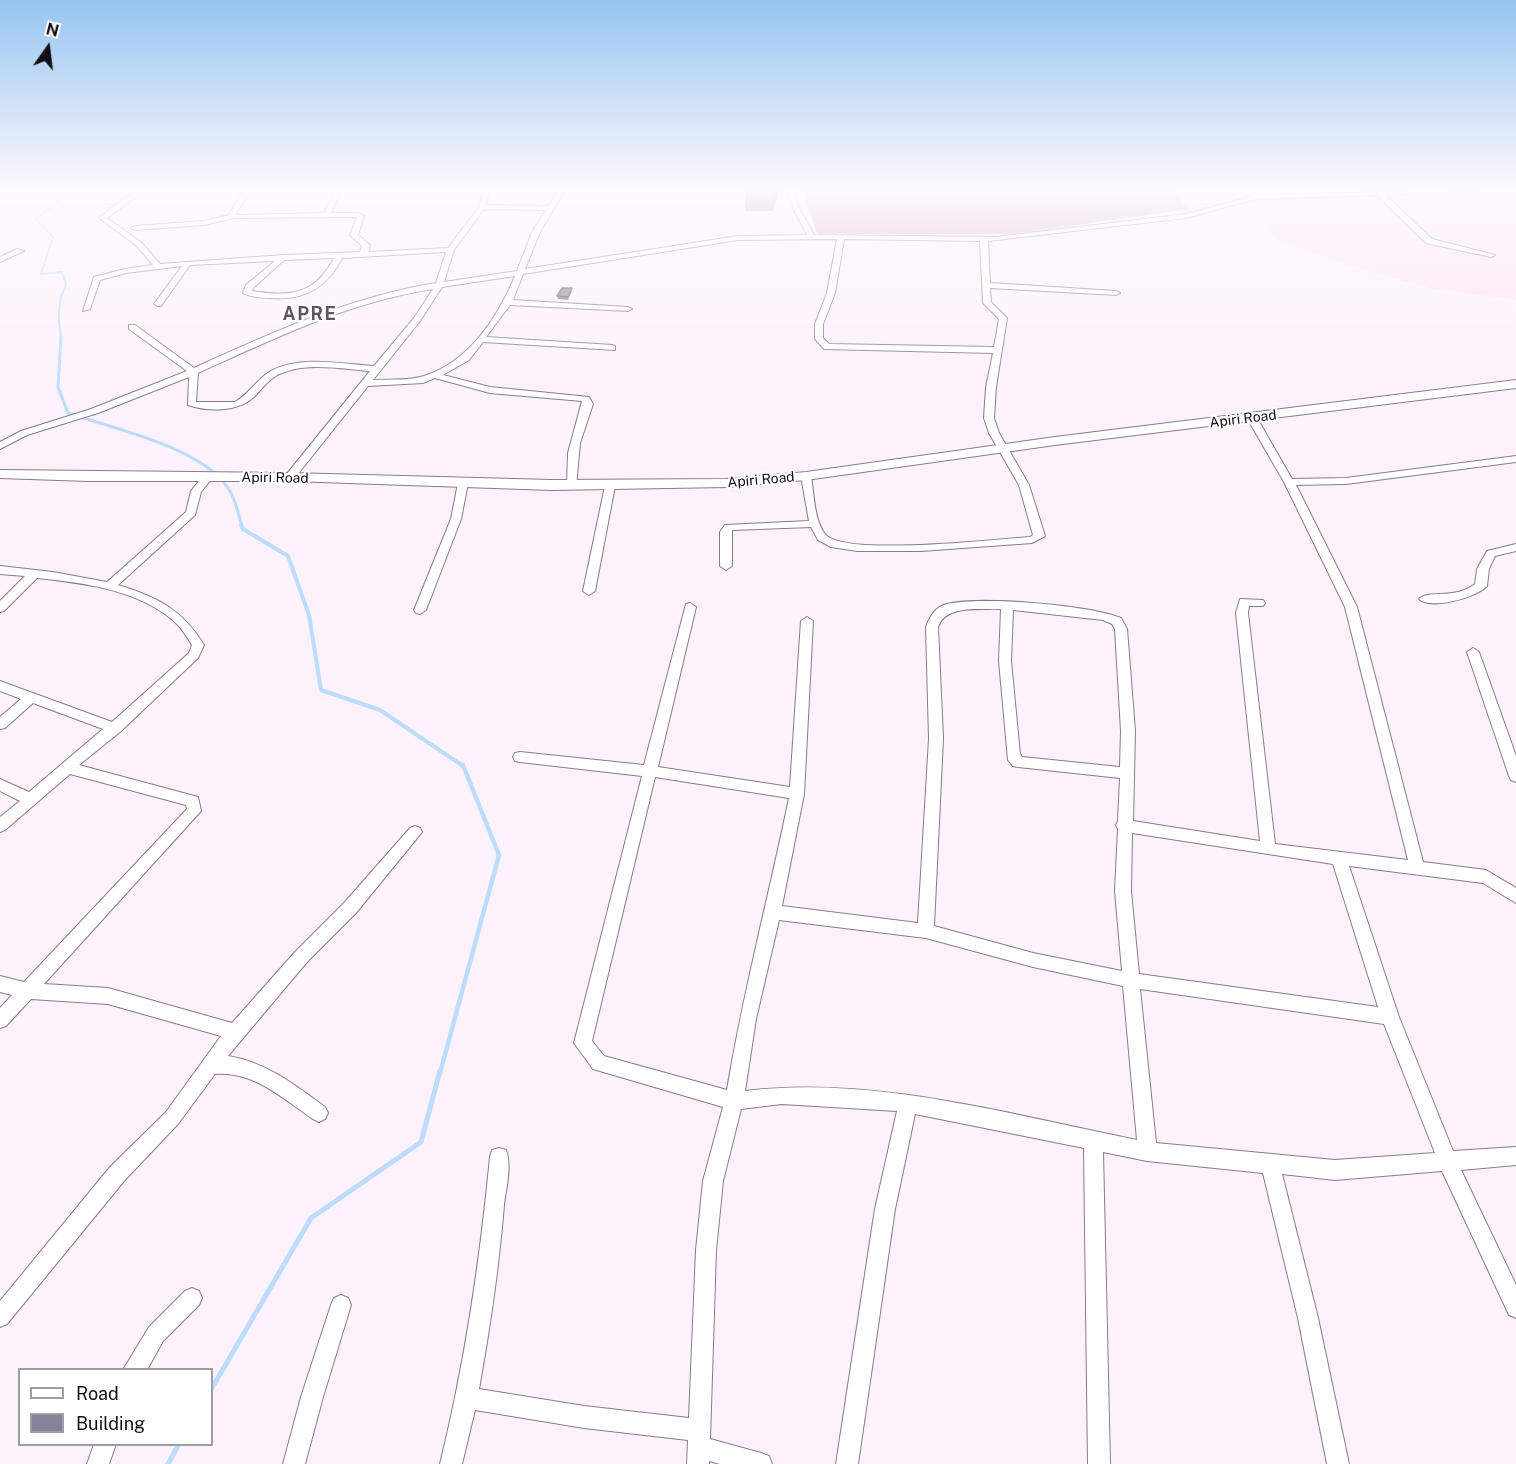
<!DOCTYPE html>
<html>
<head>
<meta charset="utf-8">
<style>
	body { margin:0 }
	#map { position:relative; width:1516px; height:1464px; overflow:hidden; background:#fdf1fc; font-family:"Public Sans",sans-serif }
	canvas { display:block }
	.legend { position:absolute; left:18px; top:1368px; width:195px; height:78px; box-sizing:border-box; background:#fff; border:2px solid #a19ea1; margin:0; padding:8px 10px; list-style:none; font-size:18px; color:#130c13 }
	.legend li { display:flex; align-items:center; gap:12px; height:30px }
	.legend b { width:30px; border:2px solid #a19ea1 }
	.north { position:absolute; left:18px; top:18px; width:60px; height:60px; -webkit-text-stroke:4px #fff; paint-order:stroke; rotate:14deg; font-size:16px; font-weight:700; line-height:24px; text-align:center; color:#130c13 }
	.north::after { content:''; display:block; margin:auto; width:21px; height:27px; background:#130c13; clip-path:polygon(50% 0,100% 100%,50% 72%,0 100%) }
</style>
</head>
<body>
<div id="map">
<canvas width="1516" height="1464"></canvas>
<ul class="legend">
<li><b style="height:8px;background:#fff"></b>Road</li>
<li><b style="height:16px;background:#828399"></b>Building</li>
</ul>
<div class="north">N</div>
</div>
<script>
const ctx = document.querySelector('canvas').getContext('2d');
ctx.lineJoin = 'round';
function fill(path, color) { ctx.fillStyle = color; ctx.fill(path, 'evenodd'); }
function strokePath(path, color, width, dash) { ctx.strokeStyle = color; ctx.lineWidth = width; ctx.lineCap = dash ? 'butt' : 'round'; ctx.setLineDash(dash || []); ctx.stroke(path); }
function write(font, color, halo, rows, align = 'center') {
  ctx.font = font + ' "Public Sans",sans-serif'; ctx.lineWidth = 4.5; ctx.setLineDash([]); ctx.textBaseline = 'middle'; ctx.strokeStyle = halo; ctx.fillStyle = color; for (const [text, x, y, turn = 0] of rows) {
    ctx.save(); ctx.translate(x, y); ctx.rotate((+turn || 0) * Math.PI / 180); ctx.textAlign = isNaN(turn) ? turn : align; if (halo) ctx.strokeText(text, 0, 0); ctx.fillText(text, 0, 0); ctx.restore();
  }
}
fill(new Path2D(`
	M1516,190V300L1429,288L1349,265L1277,240L1251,201L1272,196L1439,195Z`), '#fce4ef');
fill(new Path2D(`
	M803,190H1170L1190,209L1014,234H817Z`), '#caa9c8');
strokePath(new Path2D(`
	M51,190L58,202L36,219L53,237L41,274L62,272L66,285C57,303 58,319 61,338`), '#bbdcfb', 2);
strokePath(new Path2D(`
	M61,337L58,387L68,413C114,429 204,447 230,491C236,501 238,514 242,526`), '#bbdcfb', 3);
strokePath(new Path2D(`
	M241,525L243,529L288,556L309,615L321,690L380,710L463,766`), '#bbdcfb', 4);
strokePath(new Path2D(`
	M440,1073L499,855L463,765`), '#bbdcfb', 4.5);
strokePath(new Path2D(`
	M212,1388L311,1218L421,1142L440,1071
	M168,1464L179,1444`), '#bbdcfb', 5);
const street = new Path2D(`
	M138,190H146L107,218L142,243L160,264L284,255L360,252L362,246L350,235L357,217L234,218L204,225L135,230L131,228L135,226L204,221L229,215L243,190H250L236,214L238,215L324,213L335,190H341L331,213H358L364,216L358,235L370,245L368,252L448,248L479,207L483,190H489L486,205L549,206L558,190H565L540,232L525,269L738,236L807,235L793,208L787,190H793L799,208L814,235L996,237L1186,214L1250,197L1237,190H1246L1257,195L1482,190L1385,195L1432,239L1495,255L1491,257L1426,243L1377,195L1256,199L1186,218L988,241L990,283L1116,291L1120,293L1116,295L990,288L991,302L1007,318L996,387L994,418L999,433L1029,485L1045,536L1032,543L921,551H857L831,547L818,540L811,527L732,530V566L726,570L720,566V532L725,525L809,521L801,476L806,473L811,476C814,493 814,520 825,534C843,557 997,539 1030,537L1033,535L1019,485L989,433L984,418L986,387L993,353L824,349L815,339V324L827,293L837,239L738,240L523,274L513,300L628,307L632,309L628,311L510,305L486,337L612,345L615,346V350L483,342L469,360L443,375L490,387L589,397L593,404L580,443L576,487L572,488L567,485L568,453L582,401L490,393L435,378L423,383L368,386L294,479H286V475L370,371C343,369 308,362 282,373C270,377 263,388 254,397C238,412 208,412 188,405L189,377L98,413L27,435L0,449V442L21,431L91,409L187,371L129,329V325H135L194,368C273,332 350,297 436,283L446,252L342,258C327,288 304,301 270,298C261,298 250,297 243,293L246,285L275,261L190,265L161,306H158L154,304L182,266L126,273L100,280L90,309L83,311L94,277L125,269L153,265L137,246L99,218L119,202ZM484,209L546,210L532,232L517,271L444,282L454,250ZM844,239L980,241L983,303L999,319L994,347L829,344L823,338V324L835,293ZM334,258C315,295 290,297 252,291L253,288L284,260ZM515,276C498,317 469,362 424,376C409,381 389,379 373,380L420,321L442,287ZM433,289L414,318L374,366C343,364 300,355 271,371C257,379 249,394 235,402H196L198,373C275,338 349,302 433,289Z
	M17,249L24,251L0,262V257Z
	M1252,415L1257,418L1292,479L1346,478L1516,456V462L1346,484L1296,485L1357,607L1423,862L1486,870L1516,888V903L1483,883L1349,866L1399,1017L1453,1151L1516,1147V1165L1461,1170L1516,1285V1318L1509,1315L1442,1171L1335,1180L1282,1174L1318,1318L1349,1464H1327L1298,1318L1263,1173L1147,1161L1103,1152L1110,1464H1088L1084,1148L915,1114L895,1209L858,1464H836L875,1209L897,1111L782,1104L741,1109L723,1181L716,1250L710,1439L761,1453L769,1456L772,1464H720L709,1461V1464H687L688,1440L584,1428L475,1410L462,1464H440C465,1363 480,1261 490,1157L492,1150L499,1148L506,1150C512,1166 506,1189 504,1205C499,1267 490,1328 479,1389L584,1406L689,1418L696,1250L703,1181L723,1107L593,1069L574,1043L642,776L520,762L515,761L513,757L515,753L520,752L644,765L686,604L690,603L696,607L658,767L790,787L801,621L807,617L813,621L804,794L782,906L918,923L929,739L926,627C930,616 935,607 947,604C981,596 1089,605 1121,618L1127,629L1135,731L1133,821L1260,841L1236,613L1240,599L1263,600L1265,603L1263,606H1249L1248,613L1275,844L1408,860L1345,607L1284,482L1247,418ZM1001,609L999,661L1008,760L1013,766L1018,767L1120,778L1118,821L1116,825L1118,829L1115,891L1122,971L1033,953L934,926L943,739L938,627C946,604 980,610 1001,609ZM1013,610L1103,620L1112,624L1115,629L1121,731L1120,767L1022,757L1020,754L1011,661ZM655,777L789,798C769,896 743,992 727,1090L604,1056L592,1041ZM1132,833L1333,864L1378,1007L1139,974L1131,891ZM779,920L926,938L1033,967L1123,986L1137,1140C1011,1115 873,1075 745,1091L756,1019ZM1140,989L1384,1024L1435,1153L1335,1160L1156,1143Z
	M208,474L213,477L201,492L195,515L118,585C157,597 182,609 204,645L198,658L120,732L79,765L198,797L201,811L44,984L108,988L232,1023L295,952L344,903L410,828L415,826L420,828L422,832L356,913L307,962L228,1056C266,1062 295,1085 325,1107L328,1113L325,1119L319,1122L313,1119C282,1098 254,1071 215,1074L178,1124L124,1181L7,1324L0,1327V1301L110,1167L166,1112L221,1036L108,1004L31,999L6,1026L0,1028V1008L12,995L0,992V976L24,982L187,809L186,805L70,774L5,830L0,832V817L20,801L0,791V779L29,792L103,729L33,703L5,728L0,729V717L21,699L0,691V681L112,722L189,653L192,645C188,639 184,632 179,626C143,590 85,583 37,578L4,611L0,612V601L25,576L0,574V566L53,572L107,582L186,512L191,491L204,475Z
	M463,480L468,483L461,519L426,610L420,614L416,613L414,610L451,519L458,483Z
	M610,483L615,486L595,591L589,595L583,591L605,486Z
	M1516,544V551L1495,556L1489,569L1487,586C1476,598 1431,610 1419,599C1426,592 1442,595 1452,593C1461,592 1468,589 1475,584L1477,569L1487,551Z
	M1473,648L1479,652L1516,756V782L1511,780L1509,776L1467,652Z
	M192,1288L199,1291L202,1298L199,1305L163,1341L147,1370H123L149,1327L185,1291Z
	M341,1295L348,1298L351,1305L323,1397L305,1464H283L301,1397L331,1305L334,1298Z
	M94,1444H116L109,1464H87Z`);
const secondary = new Path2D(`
	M1516,380V388L1055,445L806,480L727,487L552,490L290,481H88L0,478V470L290,473L552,480L727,479L806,472L1055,437Z`);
strokePath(street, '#8c798a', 2);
strokePath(secondary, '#8c798a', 2);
fill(street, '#fff');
fill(secondary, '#fff');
fill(new Path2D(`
	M779,190L772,211H745V200Z
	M572,291L568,300L558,299L557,296Z`), '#707184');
fill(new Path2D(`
	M776,190H779L772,211V201Z`), '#5b5c6b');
const building = new Path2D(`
	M749,190H776L772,201L745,200Z
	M562,288H572L568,297L557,296Z`);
fill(building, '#828399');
strokePath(building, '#5b5c6b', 1.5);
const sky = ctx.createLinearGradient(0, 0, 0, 395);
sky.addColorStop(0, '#96c4f0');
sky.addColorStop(0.48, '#fef9fe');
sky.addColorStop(1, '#fef9fe00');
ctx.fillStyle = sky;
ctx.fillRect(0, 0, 1516, 395);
write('14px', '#130c13', '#fff', [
	["Apiri Road",1243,419,-7],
	["Apiri Road",275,478,1],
	["Apiri Road",761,480,-5]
]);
ctx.letterSpacing = '1.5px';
write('bold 18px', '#625161', '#fff', [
	["APRE",310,314]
]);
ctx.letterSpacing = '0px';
</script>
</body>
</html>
